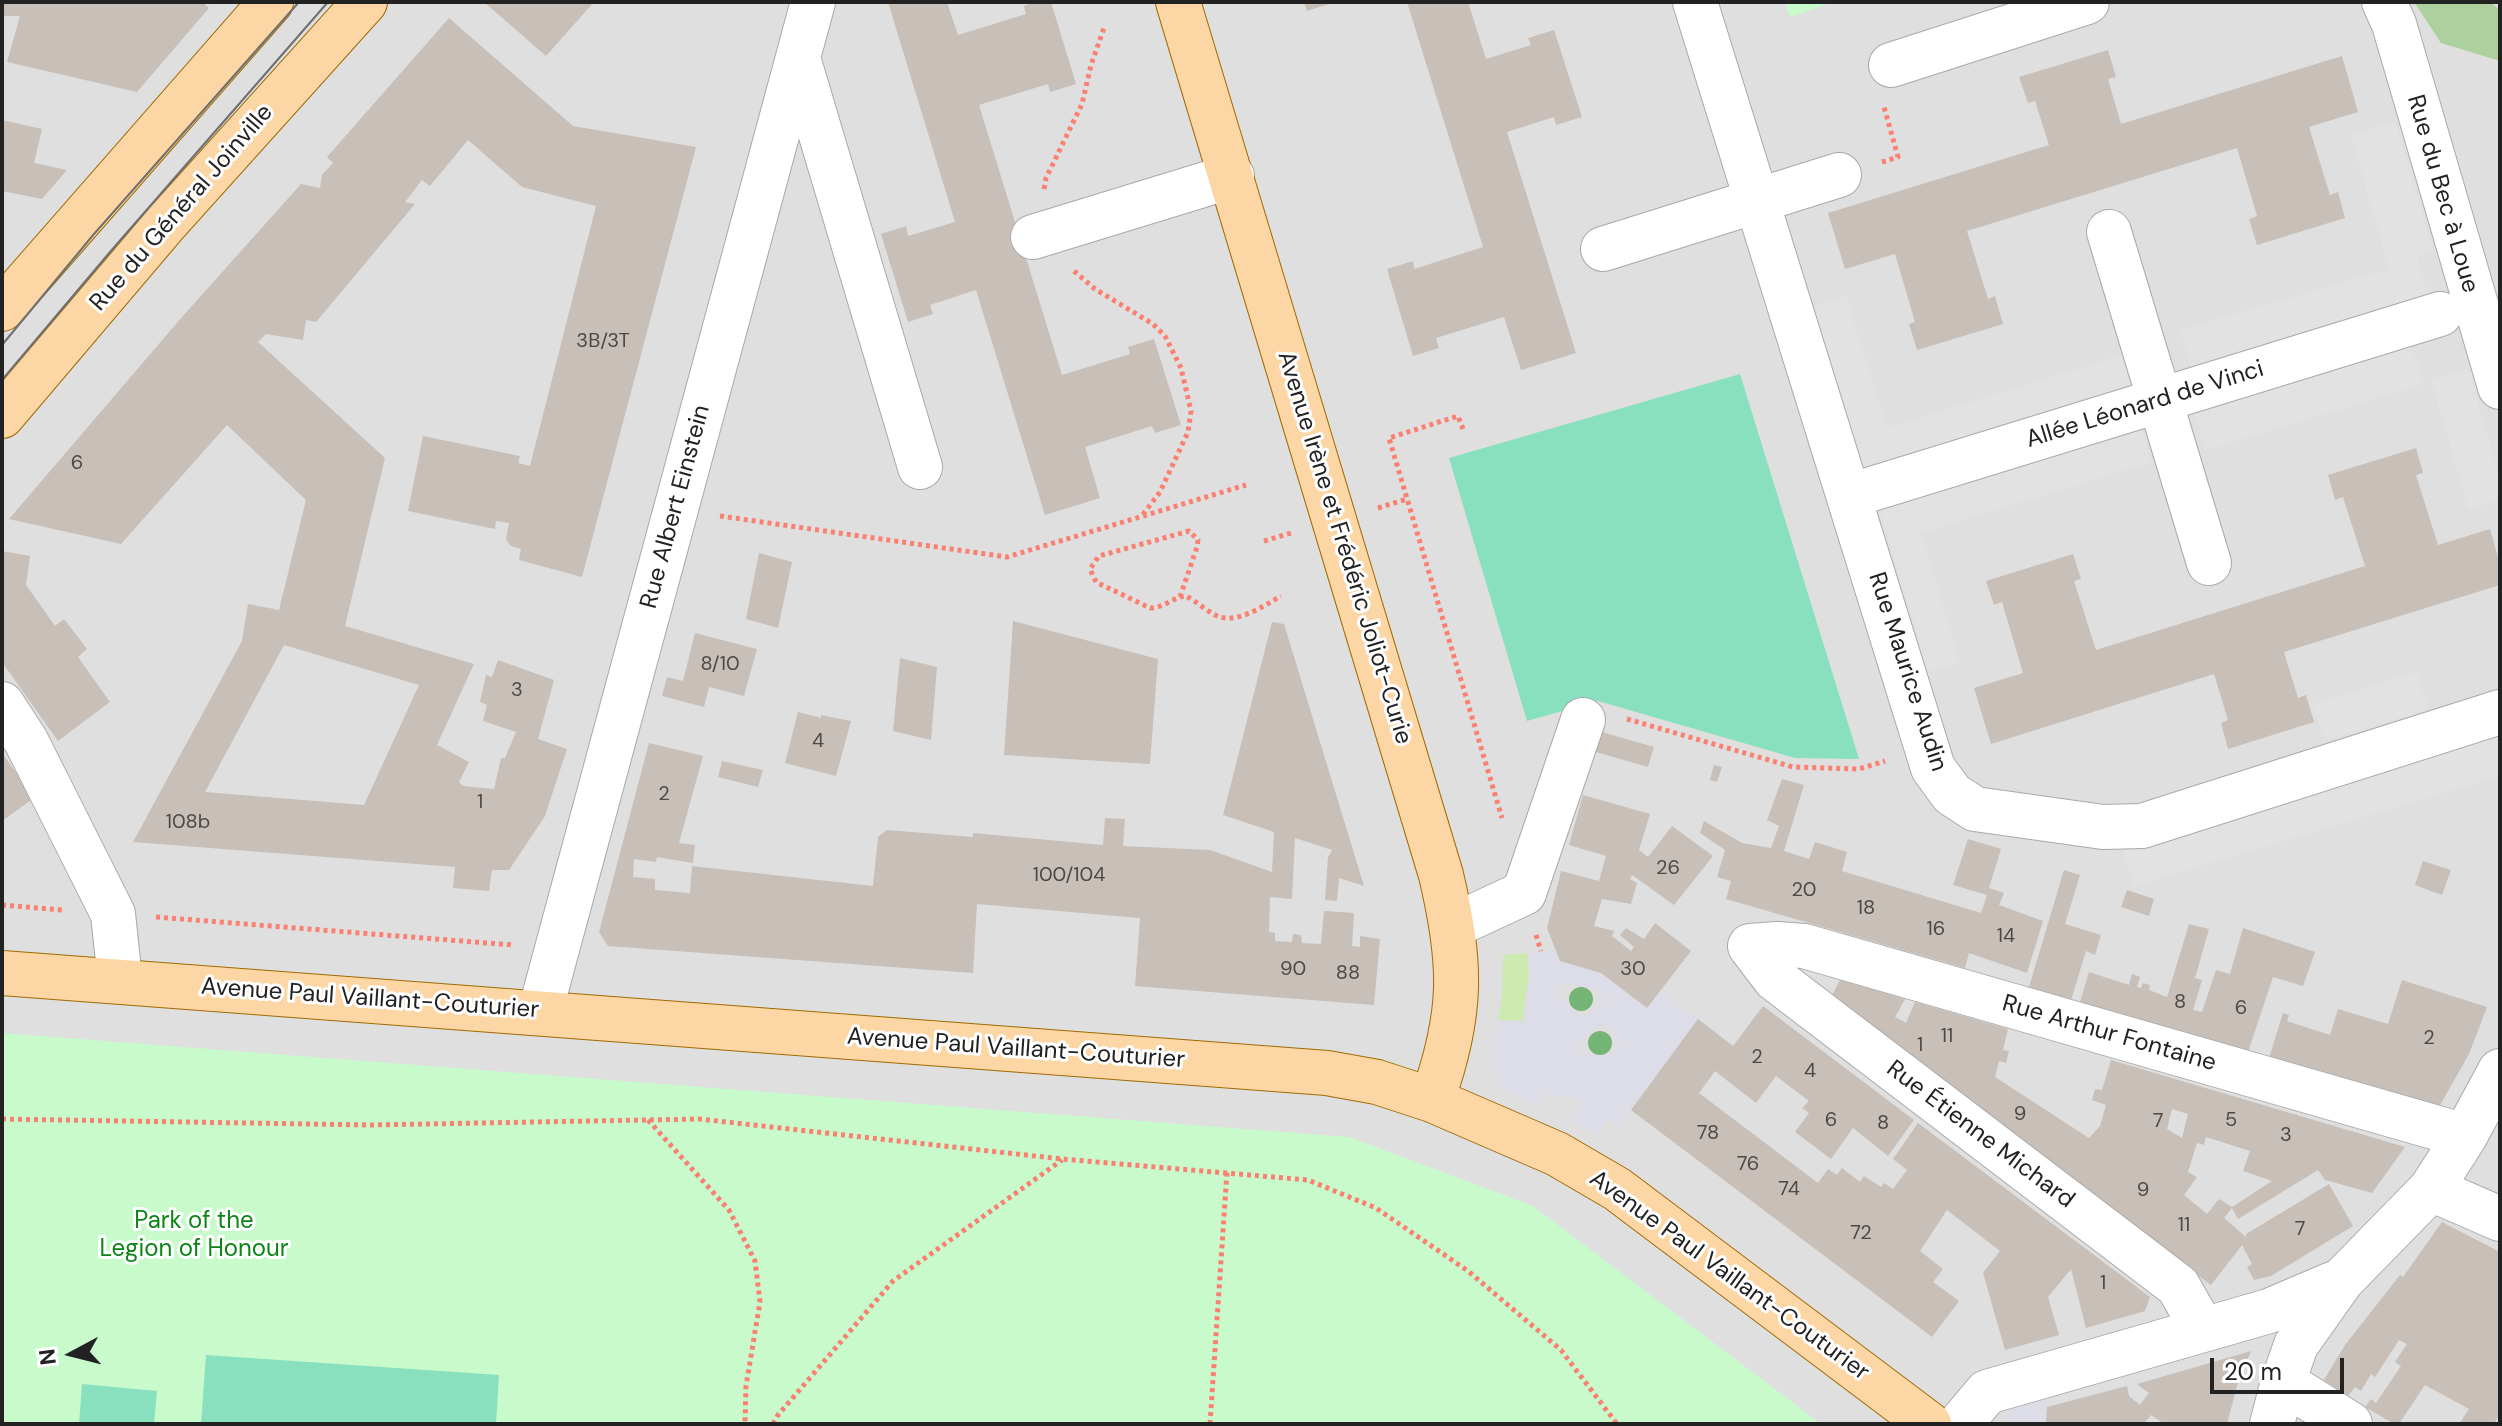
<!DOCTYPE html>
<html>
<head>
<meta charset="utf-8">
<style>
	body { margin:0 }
	#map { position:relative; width:2502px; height:1426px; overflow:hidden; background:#f2efe9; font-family:"DM Sans",sans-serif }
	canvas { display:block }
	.frame { position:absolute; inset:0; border:4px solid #222; pointer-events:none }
	.north { position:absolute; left:32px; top:1314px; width:80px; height:80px; -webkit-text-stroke:6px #fff; paint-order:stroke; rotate:263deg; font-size:22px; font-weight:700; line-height:32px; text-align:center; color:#222 }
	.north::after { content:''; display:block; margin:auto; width:28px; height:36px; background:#222; clip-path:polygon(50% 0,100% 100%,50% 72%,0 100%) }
	.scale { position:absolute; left:2210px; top:1358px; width:134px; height:36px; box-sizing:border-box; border:4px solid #222; border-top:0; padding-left:10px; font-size:24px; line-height:28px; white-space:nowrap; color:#222; -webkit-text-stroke:6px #fff; paint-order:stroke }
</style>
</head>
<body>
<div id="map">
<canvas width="2502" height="1426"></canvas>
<div class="frame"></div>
<div class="north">N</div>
<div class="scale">20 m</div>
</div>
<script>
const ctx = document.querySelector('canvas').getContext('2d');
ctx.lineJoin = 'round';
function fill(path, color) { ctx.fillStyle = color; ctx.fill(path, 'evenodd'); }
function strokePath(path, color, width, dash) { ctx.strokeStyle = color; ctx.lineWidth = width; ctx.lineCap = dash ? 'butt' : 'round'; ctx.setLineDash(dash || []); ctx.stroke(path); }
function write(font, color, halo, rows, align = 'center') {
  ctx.font = font + ' "DM Sans",sans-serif'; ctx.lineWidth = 6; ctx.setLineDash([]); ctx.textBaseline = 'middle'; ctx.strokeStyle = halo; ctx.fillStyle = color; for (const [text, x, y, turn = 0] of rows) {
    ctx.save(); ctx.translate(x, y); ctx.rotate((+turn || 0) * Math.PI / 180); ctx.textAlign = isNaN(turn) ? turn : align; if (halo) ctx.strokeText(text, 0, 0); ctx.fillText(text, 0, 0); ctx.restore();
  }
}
fill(new Path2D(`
	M2,2H2500V1424H2Z`), '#e0dfdf');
fill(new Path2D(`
	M1528,953L1529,977L1523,1022L1498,1020L1502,997L1503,955Z`), '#cdebb0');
fill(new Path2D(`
	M2414,2H2490L2500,10V61L2441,43Z`), '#add19e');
fill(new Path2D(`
	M1785,2H1835L1790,17Z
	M2,1033L1349,1137L1533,1206L1821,1424H2Z`), '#c8facc');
fill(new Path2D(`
	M1740,374L1859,759L1795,758L1598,701L1527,721L1449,458Z
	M206,1355L499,1375L496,1424H201Z
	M82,1384L157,1391L154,1424H79Z`), '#88e0be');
fill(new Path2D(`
	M2395,122L2433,250L2417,256L2430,302L2192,371L2180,330L2389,269L2351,135Z
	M1846,296L1887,428L2122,355L2132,386L1861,470L1810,307Z
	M2411,344L2424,384L2205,450L2193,410Z
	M2468,369L2500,478V500L2469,509L2431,380Z
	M2141,428L2152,462L1921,533L1960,662L1928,671L1879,508Z
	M2417,672L2428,709L2324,741L2313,704Z
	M2500,735V776L2134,886L2122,848Z`), '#e2e2e2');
fill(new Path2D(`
	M1555,950L1560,961L1601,973L1647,1008L1660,991L1698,1019L1618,1126L1608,1119L1597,1135L1570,1121L1581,1100L1546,1094L1540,1107L1502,1088L1491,1068V1053L1498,1020L1523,1021L1529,977L1528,953ZM1568,983L1596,990L1603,998L1602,1003L1589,1013L1583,1015L1576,1013L1556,991L1558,984ZM1606,1024L1613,1028L1617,1039L1618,1046L1614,1052L1607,1056L1581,1053L1579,1043L1581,1039Z
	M2047,1392L2046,1420L2050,1424H2003L2009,1408Z`), '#dddde8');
fill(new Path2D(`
	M2,2H202L209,8L137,92L7,62L20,16H2Z
	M484,2H594L546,56Z
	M888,2H947L958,35L1026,14L1024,6L1036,2H1051L1076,84L1050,92L1048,84L979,105L1062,375L1130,354L1128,347L1154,339L1181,425L1155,433L1152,426L1085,447L1100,498L1045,515L976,290L930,305L933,314L908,322L881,234L906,226L908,236L955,222Z
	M1304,2H1332V3L1307,11Z
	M1407,2H1468L1486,59L1531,45L1528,38L1554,30L1582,117L1556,125L1554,117L1507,132L1576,353L1521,370L1504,317L1436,338L1439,348L1413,356L1387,269L1413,261L1414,269L1483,247Z
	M449,18L573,126L696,147L582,577L519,560L521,549L511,546L506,540L509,523L496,521L495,529L408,511L423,436L520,456L518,463L530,466L596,206L522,187L468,140L430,186L422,180L405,202L415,204L316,322L306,320L303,340L266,334L258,342L385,458L345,626L474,664L437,745L469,762L459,782L463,786L494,789L501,758H505L516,732L483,721L487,705L480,702L486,675L492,677L498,660L554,680L538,739L567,749L545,816L509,870H492L489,891L453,888L455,867L133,842L242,641L248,604L279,610L306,500L227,425L121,544L9,519L182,317L301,184L320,188L322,175L333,163L327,157ZM284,645L419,685L364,805L205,792Z
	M2108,50L2116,77L2108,79L2121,124L2342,56L2358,112L2309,127L2330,195L2338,192L2345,218L2257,245L2249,219L2257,216L2237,148L1967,231L1988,299L1995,296L2003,324L1917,350L1909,324L1915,322L1895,254L1845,269L1828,213L2049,145L2035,101L2028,103L2019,77Z
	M2,120L42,129L34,163L67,170L42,199L2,191Z
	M2416,448L2423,473L2416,475L2438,545L2490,529L2500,564V585L2284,652L2298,698L2306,695L2314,722L2228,749L2221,723L2228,720L2214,674L1991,744L1974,688L2023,673L2002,602L1994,605L1986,581L2073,554L2081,579L2074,581L2096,650L2365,566L2343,497L2335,500L2328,475Z
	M2,551L30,556L26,585L55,626L64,619L87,649L78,657L110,702L58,741L2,662Z
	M759,553L792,562L778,628L746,619Z
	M1013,621L1158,659L1150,764L1004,755Z
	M1272,622L1284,624L1364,886L1339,878L1337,901L1325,900L1328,857L1332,850L1295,838L1292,899L1270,897L1269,932L1275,933V941L1292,942L1293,934L1301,935L1302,943L1321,944L1324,911L1354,913L1352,946L1360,947V936L1380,939L1374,1005L1135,986L1140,918L977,904L973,973L608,946L599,932L649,743L703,756L679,843L695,845L693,863L657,857L656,862L634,859L633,877L655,879V890L690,893L692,866L873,886L878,837L887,830L973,837V833L1103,845L1105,818L1125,819L1123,846L1210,850L1272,872L1274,832L1223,815Z
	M695,633L757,649L744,696L709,687L704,707L662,696L667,677L683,681Z
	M900,658L937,667L931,740L893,731Z
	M798,712L821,718V715L851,721L836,776L785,763Z
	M1602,732L1654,747L1648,767L1596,752Z
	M2,753L34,798L2,821Z
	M722,761L763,770L758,787L718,777Z
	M1714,765L1722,767L1717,782L1710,780Z
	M1782,779L1804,785L1784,851L1809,859L1815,842L1847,852L1842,871L1981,913L1987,895L1953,885L1968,839L2001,849L1989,888L2004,893L1999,905L2043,921L2027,973L1969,953L1965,968L1726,899L1731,881L1717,877L1725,850L1700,833L1704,821L1742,843L1771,848L1779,826L1767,820Z
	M1583,795L1650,814L1639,850L1648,857L1672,826L1713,856L1674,905L1632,875L1630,879L1637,883L1631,904L1602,899L1594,926L1614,931L1612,936L1631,951L1634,947L1620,935L1626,928L1644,939L1655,923L1691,951L1647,1008L1601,973L1560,961L1547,928L1561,871L1599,881L1606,856L1569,845Z
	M2423,861L2451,870L2442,895L2415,885Z
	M2064,870L2080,875L2065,924L2101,935L2095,955L2086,951L2071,1000L2029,987Z
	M2127,890L2154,899L2149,916L2121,907Z
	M2189,924L2209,929L2195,978L2202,980L2193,1010L2202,1012L2216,970L2230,974L2243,928L2315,952L2303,986L2273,977L2248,1052L2080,1002L2089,972L2129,985L2132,974L2140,977L2137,987L2141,988L2143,983L2150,985L2149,990L2167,997Z
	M1840,980L1905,999L1895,1017L1906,1023L1915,1002L2008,1029L2003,1050L2009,1051L2006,1063L1999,1061L1995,1077L2089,1138L2100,1126L2106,1105L2092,1100L2095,1089L2102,1090L2111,1060L2405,1147L2372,1193L2325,1180L2318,1170L2238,1219L2232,1208L2224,1218L2246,1237V1234L2329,1184L2353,1226L2271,1276L2254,1280L2247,1267L2252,1264L2242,1245L2211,1285L1830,999ZM2172,1109L2188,1114L2182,1138L2167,1129ZM2206,1137L2250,1151L2243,1171L2272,1181L2232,1207L2219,1199L2207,1214L2184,1195L2197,1177L2188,1172L2197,1143L2204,1145Z
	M2402,980L2487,1007L2469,1054L2439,1107L2269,1058L2283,1013L2289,1015L2287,1021L2330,1035L2338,1009L2388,1024Z
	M1763,1006L1914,1120L1888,1156L1853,1128L1831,1159L1795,1132L1809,1113L1802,1108L1809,1101L1776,1076L1756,1103L1715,1071L1699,1093L1818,1183L1828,1169L1837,1175L1842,1168L1860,1182L1864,1176L1881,1187L1884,1183L1893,1189L1907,1170L1893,1159L1918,1123L2150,1297L2145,1311L2086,1328L2071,1269L2048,1297L2059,1335L2005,1350L1983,1273L2000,1251L1947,1210L1920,1251L1943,1269L1933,1282L1959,1301L1932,1337L1631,1110L1698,1019L1733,1046Z
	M2442,1222L2500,1252V1323L2498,1327L2500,1328V1414L2494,1424H2459L2469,1409L2425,1385L2399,1424H2394L2365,1407L2371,1399L2376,1403L2401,1366L2395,1362L2407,1344L2399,1340L2375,1377L2371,1374L2361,1391L2355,1387L2348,1396L2324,1380L2345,1345L2400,1275L2403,1277Z
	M2251,1351L2237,1386L2227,1424H2164L2151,1415L2144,1424H2050L2046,1421L2047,1407L2127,1386L2129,1396L2140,1405L2149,1393L2137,1384Z`), '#c7bfb8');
const minor = new Path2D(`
	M1695,2L1933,768L1952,794L1975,809L2103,827L2142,826L2500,712
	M2384,2L2394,24L2500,387
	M798,58L920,467
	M1891,65L2087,2
	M2109,232L2209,563
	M1033,237L1232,176
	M1603,249L1839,175
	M1849,496L2440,314
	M2,704L26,741L113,914L120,980
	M1453,926L1524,893L1583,720
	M1750,946L1777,944L1804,946L2465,1136
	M1750,946L1775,979L2178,1286L2203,1330
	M540,1012L813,2
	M2431,1189L2500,1219
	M2283,1382L2350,1424
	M1960,1424L1987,1392L2269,1311L2342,1280
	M2272,1424L2283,1382L2296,1345L2342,1280L2431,1189L2465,1136L2500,1071`);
const major = new Path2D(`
	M1178,2L1441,875C1462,964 1463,1013 1432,1100
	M2,309L271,2
	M2,416L166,223L365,2
	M2,973L1327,1073L1377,1082L1432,1100L1557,1154L1617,1189L1929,1424`);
strokePath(minor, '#a9a9a9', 46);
strokePath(major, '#a06b00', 46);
strokePath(new Path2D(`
	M1882,162L1898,157L1884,107
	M1044,189L1046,178L1082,104L1091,65L1105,25
	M1074,271L1095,289L1153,324L1165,336L1181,368L1191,411L1188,432L1160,492L1141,517
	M1463,429L1458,416L1389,438L1502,818
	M1378,508L1407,499
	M720,516L1007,557L1246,485
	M1264,541L1291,533
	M1180,597L1197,547L1198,540L1189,531L1099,556L1090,569L1096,582L1150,608C1164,608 1173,597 1186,596C1196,601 1210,614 1220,617C1239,623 1265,605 1281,596
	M1627,719L1793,767L1859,769L1885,761
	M2,905L62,910
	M156,917L513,945
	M1536,935L1541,951
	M2,1119L371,1125L699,1119L1062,1159L1308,1180L1376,1208L1468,1271L1561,1350L1617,1424
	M648,1120L729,1210L755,1261L760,1302L746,1386L745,1424
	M773,1424L778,1415L893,1281L1062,1160
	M1210,1424L1227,1172`), '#fa8072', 5, [4, 4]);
strokePath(minor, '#fff', 44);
strokePath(major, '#fcd6a4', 44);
strokePath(new Path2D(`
	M2,345L94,234L299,2
	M2,380L110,252L328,2`), '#707070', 2);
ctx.fillStyle = '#74b475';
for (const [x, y] of [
	[1581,999],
	[1600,1043]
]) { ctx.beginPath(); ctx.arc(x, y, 12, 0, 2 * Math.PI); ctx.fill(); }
write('20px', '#4b4948', null, [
	["3B/3T",603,342],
	["6",77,464],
	["8/10",720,665],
	["3",517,691],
	["4",818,742],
	["2",664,795],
	["1",480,803],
	["108b",188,823],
	["26",1668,869],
	["100/104",1069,876],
	["20",1804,891],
	["18",1866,909],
	["16",1936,930],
	["14",2006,937],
	["90",1293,970],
	["30",1633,970],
	["88",1348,974],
	["8",2180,1003],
	["6",2241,1009],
	["11",1947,1037],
	["2",2429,1039],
	["1",1920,1046],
	["2",1757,1058],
	["4",1810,1072],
	["9",2020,1115],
	["6",1831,1121],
	["5",2231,1121],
	["7",2158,1122],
	["8",1883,1124],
	["78",1708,1134],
	["3",2286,1136],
	["76",1748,1165],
	["74",1789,1190],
	["9",2143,1191],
	["11",2184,1226],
	["7",2300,1230],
	["72",1861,1234],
	["1",2103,1284]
]);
write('24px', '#222', '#fff', [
	["Rue du Bec à Loue",2442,194,74],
	["Rue du Général Joinville",182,208,-49],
	["Allée Léonard de Vinci",2145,405,-17],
	["Rue Albert Einstein",676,507,-75],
	["Avenue Irène et Frédéric Joliot-Curie",1344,548,73],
	["Rue Maurice Audin",1907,672,72],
	["Avenue Paul Vaillant-Couturier",370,999,4],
	["Rue Arthur Fontaine",2109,1034,16],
	["Avenue Paul Vaillant-Couturier",1016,1049,4],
	["Rue Étienne Michard",1980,1135,37],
	["Avenue Paul Vaillant-Couturier",1729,1276,36]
]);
write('24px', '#0c8416', '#fff', [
	["Park of the",194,1222],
	["Legion of Honour",194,1250]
]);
</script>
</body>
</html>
